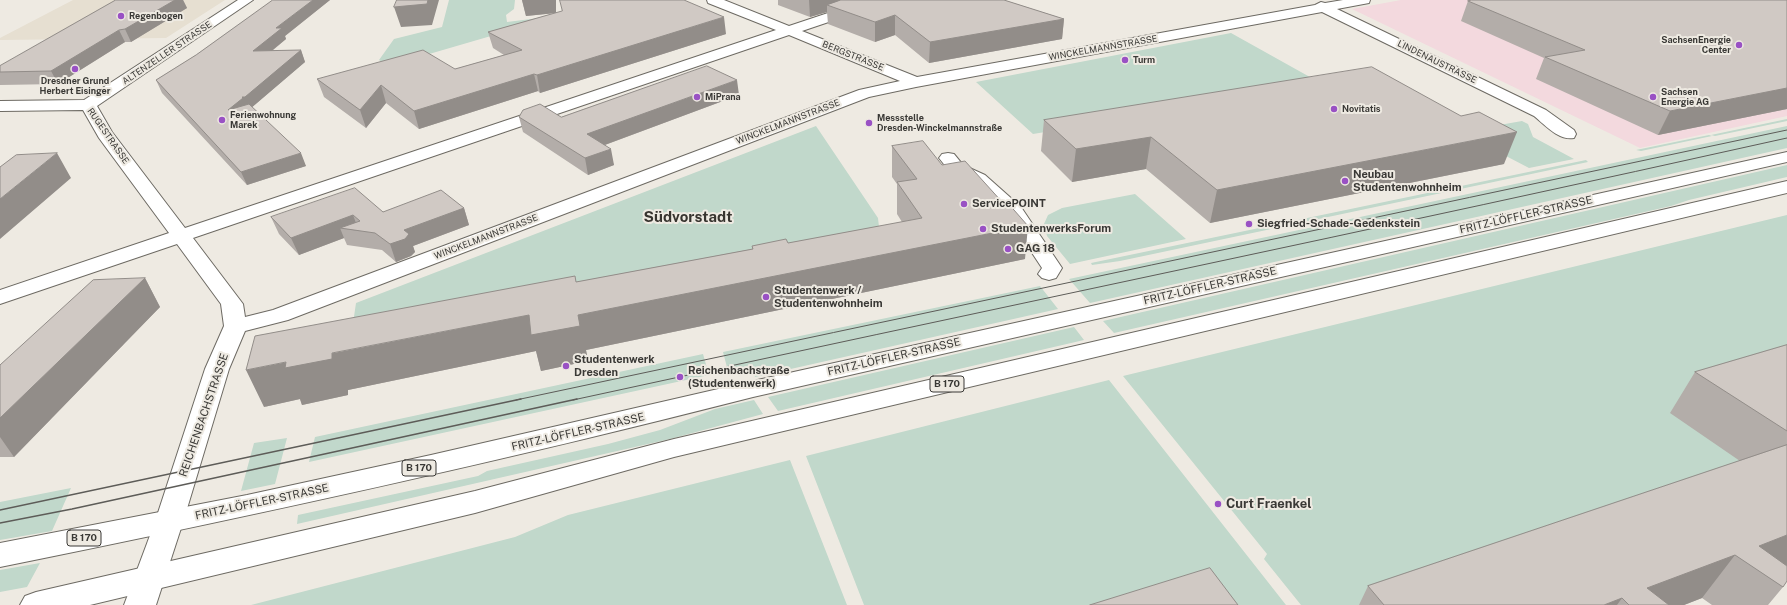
<!DOCTYPE html>
<html>
<head>
<meta charset="utf-8">
<style>
	body { margin:0 }
	canvas { display:block; background:#eeeae2 }
</style>
</head>
<body>
<canvas width="1787" height="605"></canvas>
<script>
const ctx = document.querySelector('canvas').getContext('2d');
ctx.lineJoin = 'round';
function fill(path, color) { ctx.fillStyle = color; ctx.fill(path, 'evenodd'); }
function strokePath(path, color, width, dash) { ctx.strokeStyle = color; ctx.lineWidth = width; ctx.lineCap = dash ? 'butt' : 'round'; ctx.setLineDash(dash || []); ctx.stroke(path); }
function write(font, color, halo, rows, align = 'center') {
  ctx.font = font + ' "Public Sans",sans-serif'; ctx.lineWidth = 4; ctx.setLineDash([]); ctx.textBaseline = 'middle'; ctx.strokeStyle = halo; ctx.fillStyle = color; for (const [text, x, y, turn = 0] of rows) {
    ctx.save(); ctx.translate(x, y); ctx.rotate((+turn || 0) * Math.PI / 180); ctx.textAlign = isNaN(turn) ? turn : align; if (halo) ctx.strokeText(text, 0, 0); ctx.fillText(text, 0, 0); ctx.restore();
  }
}
fill(new Path2D(`
	M1401,0H1787V116L1640,148L1352,9Z`), '#f3d9de');
fill(new Path2D(`
	M73,0H225L166,38L0,40V38Z`), '#e6dfd1');
fill(new Path2D(`
	M449,0H515L514,9L506,15L507,22L563,15L388,66L379,60L394,39L442,27Z
	M1231,33L1326,86L1033,134L976,82Z
	M1787,119V121L1715,136L1711,135Z
	M1522,121L1528,124L1533,137L1574,159L1529,168L1460,132Z
	M816,126L878,218L879,227L351,337L356,303Z
	M1787,126V148L1090,303L1069,279Z
	M1709,135L1712,136L1641,151L1636,150Z
	M1586,160L1588,162L1120,261L1092,265L1091,263Z
	M1787,165V177L1689,200L1671,206L1114,333L1103,321Z
	M1135,194L1186,239L1070,264L1047,236L1044,224L1048,215L1062,208Z
	M1787,215V377L1745,465L1418,605H1301L1264,559L1267,554L1123,376Z
	M1040,286L1058,309L755,377L752,367L728,371L723,352Z
	M1074,327L1084,340L778,411L768,397Z
	M703,354L709,375L309,462L315,437Z
	M1109,380L1286,605H864L806,456Z
	M754,400L763,414L670,439L297,524L298,515L478,476L487,471L608,444L660,430L715,409Z
	M287,438L275,484L241,491L254,443Z
	M790,460L847,605H251L515,537L568,515Z
	M71,488L52,531L0,540V502Z
	M40,563L27,587L0,592V570Z`), '#c1d8cb');
const pedestrian = new Path2D(`
	M948,153L954,154L963,165L985,175L1021,207L1062,268L1056,278L1049,280L1042,278L1038,274L1042,268L1007,215L973,183L951,173L939,158L942,154Z`);
const minor = new Path2D(`
	M238,0H253L97,106L112,132L185,228L776,30L708,3L707,0H724L789,26L867,0H886L885,3L802,31L917,77L1315,5L1321,2L1325,3L1343,0H1370L1369,3L1337,9L1546,110L1574,130L1576,134L1574,138C1559,141 1545,125 1534,116L1322,12L916,87L869,97L288,320L245,331L229,369L183,522L179,530L169,533L159,530L155,522L205,369L224,326L221,304L177,244L0,304V290L169,233L99,138L83,110L0,111V101L84,100ZM789,35L900,81L859,90L273,310L245,317L243,304L193,238Z`);
const tertiary = new Path2D(`
	M169,511L179,514L183,522L156,605H124L155,522L159,514Z`);
const primary = new Path2D(`
	M1787,152V162L753,397C504,461 252,516 0,567V543L247,495L431,455L753,381Z
	M1787,181V193L674,457L475,513L90,605H20L25,596L36,592L475,491L674,439Z`);
strokePath(pedestrian, '#6d6a63', 2);
strokePath(minor, '#6d6a63', 2);
strokePath(tertiary, '#6d6a63', 2);
strokePath(primary, '#6d6a63', 2);
fill(pedestrian, '#fff');
fill(minor, '#fff');
fill(tertiary, '#fff');
fill(primary, '#fff');
strokePath(new Path2D(`
	M516,400L1787,130
	M573,400C977,312 1383,228 1787,138`), '#5d5c58', 1);
strokePath(new Path2D(`
	M0,510L521,399
	M0,523L72,509L577,399`), '#5d5c58', 1.5);
fill(new Path2D(`
	M116,0H183L187,8L131,42H125L58,84L0,85V66Z
	M273,0H330L285,36L286,39L272,51L301,50L305,62L252,107L306,166L247,185L162,93L156,80L196,55Z
	M522,0H556V13L726,34L540,93L538,91L419,129L386,103L366,128L324,97L317,79L455,69L504,55L493,48L488,32L555,13L526,16Z
	M778,0H1004L1064,19L1062,39L929,63L895,35L875,42L828,24L827,12L810,17L778,5Z
	M1787,0V109L1658,135L1536,79L1544,58L1461,21L1468,1Z
	M739,95L605,145L614,165L588,175L523,132L519,117H561Z
	M1044,120L1504,164L1210,223L1146,169L1072,182L1041,151Z
	M892,146L942,165L1025,259L586,350L588,361L541,371L536,351L348,390V395L302,405L300,399L264,407L576,282L752,249V246L788,243L902,222L897,214V184L892,177Z
	M464,208L469,225L413,246L415,252L411,256L396,262L382,250L347,245L344,238L299,255L279,234L271,217Z
	M145,278L160,307L14,457H0V365Z
	M1787,345V565L1783,587L1768,605H1712L1702,598L1684,605H1359L1368,586L1740,461L1670,413L1695,372Z`), '#b3ada9');
fill(new Path2D(`
	M175,0H183L187,8L131,42L125,29Z
	M313,0H330L285,36L286,39L258,62L253,51L276,28Z
	M428,0H439L432,25L401,27L394,7Z
	M522,0H556V13L526,16Z
	M809,0H862L827,5V12L810,17Z
	M895,15V35L875,42V22Z
	M724,17L726,34L540,93L537,75Z
	M1064,19L1062,39L929,63L930,42Z
	M119,30L125,42L58,84L51,71Z
	M301,50L305,62L250,109L228,110L242,97Z
	M534,74L538,91L419,129L414,111Z
	M737,80L739,95L591,150L587,134Z
	M381,85L386,103L366,128L360,110Z
	M1787,88V109L1658,135L1670,111Z
	M1517,132L1504,164L1210,223L1217,190Z
	M1151,137L1146,169L1072,182L1076,149Z
	M611,149L614,165L588,175L585,158Z
	M57,153L71,178L0,239V199Z
	M301,153L306,166L247,185L241,172Z
	M464,208L469,225L413,246L415,252L411,256L396,262L390,244L404,230Z
	M353,215L359,231L340,228L344,238L299,255L291,238Z
	M1028,226L1025,259L586,350L588,361L541,371L536,351L348,390V395L302,405L300,399L264,407L246,370L529,315H578Z
	M145,278L160,307L14,457L0,437V418Z
	M1787,535V565L1763,574L1759,546Z
	M1735,555L1702,598L1684,605H1635L1647,588Z
	M1622,598L1617,605H1604Z`), '#928d89');
const building = new Path2D(`
	M116,0H175L125,29L119,30L51,71L0,72V66Z
	M273,0H313L276,28H282L253,51L301,50L245,97H242L243,98L228,110L249,104L301,153L241,172L156,80L196,55Z
	M397,0H428L427,4L394,7Z
	M560,0H684L724,17L537,75L534,74L414,111L381,85L360,110L317,79L423,50L455,69L522,50L488,32L562,11Z
	M841,0H1004L1064,19L930,42L895,15L875,22L827,5Z
	M1472,0H1787V88L1670,111L1545,57L1585,50L1468,1Z
	M707,66L737,80L587,134L611,149L585,158L519,117L523,110L540,104L561,117Z
	M1372,67L1461,116L1479,112L1517,132L1217,190L1151,137L1076,149L1044,120Z
	M923,141L942,165L965,161L1003,203L1007,202L1028,226L578,315L580,326L531,335L529,315L332,353V359L285,368L286,362L246,370L255,336L575,276L576,282L753,249L752,246L786,239L788,243L922,218L897,182L917,179L892,146Z
	M57,153L0,199V167L16,155Z
	M355,188L383,212L441,190L464,208L404,230L409,234L405,239L390,244L375,233L340,228L360,221L353,215L291,238L271,217Z
	M145,278L0,418V365L93,280Z
	M1787,345V431L1695,372Z
	M1787,445V535L1759,546L1787,566V581L1783,587L1735,555L1647,588L1669,605H1629L1622,598L1604,605H1384L1368,586Z
	M1210,568L1238,605H1090Z`);
fill(building, '#d0c9c4');
strokePath(building, '#928d89', 1);
for (const [x, y, r, color] of [
	[121,16,4,"#9951c4"],
	[1739,45,4,"#9951c4"],
	[1125,60,4,"#9951c4"],
	[75,69,4,"#9951c4"],
	[697,97,4,"#9951c4"],
	[1653,97,4,"#9951c4"],
	[1334,109,4,"#9951c4"],
	[222,120,4,"#9951c4"],
	[869,123,4,"#9951c4"],
	[1345,181,4,"#9951c4"],
	[964,204,4,"#9951c4"],
	[1249,224,4,"#9951c4"],
	[983,229,4,"#9951c4"],
	[1008,249,4,"#9951c4"],
	[766,297,4,"#9951c4"],
	[566,366,4,"#9951c4"],
	[680,377,4,"#9951c4"],
	[1218,504,4,"#9951c4"]
]) { const dot = new Path2D(); dot.arc(x, y, r, 0, 2 * Math.PI); ctx.fillStyle = color; ctx.fill(dot); strokePath(dot, '#eeeae2', 1.5); }
write('bold 9px', '#3a3936', '#eeeae2', [
	["Regenbogen",129,16],
	["SachsenEnergie",1731,40,"right"],
	["Center",1731,50,"right"],
	["Turm",1133,60],
	["Dresdner Grund",75,81,"center"],
	["Herbert Eisinger",75,91,"center"],
	["Sachsen",1661,92],
	["Energie AG",1661,102],
	["MiPrana",705,97],
	["Novitatis",1342,109],
	["Ferienwohnung",230,115],
	["Marek",230,125],
	["Messstelle",877,118],
	["Dresden-Winckelmannstraße",877,128]
], 'left');
write('9px', '#3a3936', '#eeeae2', [
	["WINCKELMANNSTRASSE",1103,48,-10],
	["ALTENZELLER STRASSE",167,53,-34],
	["BERGSTRASSE",853,56,22],
	["LINDENAUSTRASSE",1437,62,26],
	["WINCKELMANNSTRASSE",788,122,-21],
	["RUGESTRASSE",108,136,55],
	["WINCKELMANNSTRASSE",486,237,-21]
]);
for (const [x, y, w] of [
	[947,384,34],
	[419,468,34],
	[84,538,34]
]) { const box = new Path2D(); box.roundRect(x - w / 2, y - 8, w, 16, 3); ctx.fillStyle = '#eeeae2'; ctx.fill(box); strokePath(box, '#3a3936', 1); }
write('bold 10px', '#3a3936', null, [
	["B 170",947,384],
	["B 170",419,468],
	["B 170",84,538]
]);
write('bold 11px', '#3a3936', '#eeeae2', [
	["Neubau",1353,175],
	["Studentenwohnheim",1353,188],
	["ServicePOINT",972,204],
	["Siegfried-Schade-Gedenkstein",1257,224],
	["StudentenwerksForum",991,229],
	["GAG 18",1016,249],
	["Studentenwerk /",774,291],
	["Studentenwohnheim",774,304],
	["Studentenwerk",574,360],
	["Dresden",574,373],
	["Reichenbachstraße",688,371],
	["(Studentenwerk)",688,384]
], 'left');
write('11px', '#3a3936', '#eeeae2', [
	["FRITZ-LÖFFLER-STRASSE",1526,215,-13],
	["FRITZ-LÖFFLER-STRASSE",1210,286,-13],
	["FRITZ-LÖFFLER-STRASSE",894,357,-13],
	["REICHENBACHSTRASSE",204,415,-71],
	["FRITZ-LÖFFLER-STRASSE",578,432,-13],
	["FRITZ-LÖFFLER-STRASSE",262,502,-12]
]);
write('bold 13px', '#3a3936', '#eeeae2', [
	["Curt Fraenkel",1226,504]
], 'left');
write('bold 15px', '#37342f', '#eeeae2', [
	["Südvorstadt",688,217]
]);
</script>
</body>
</html>
